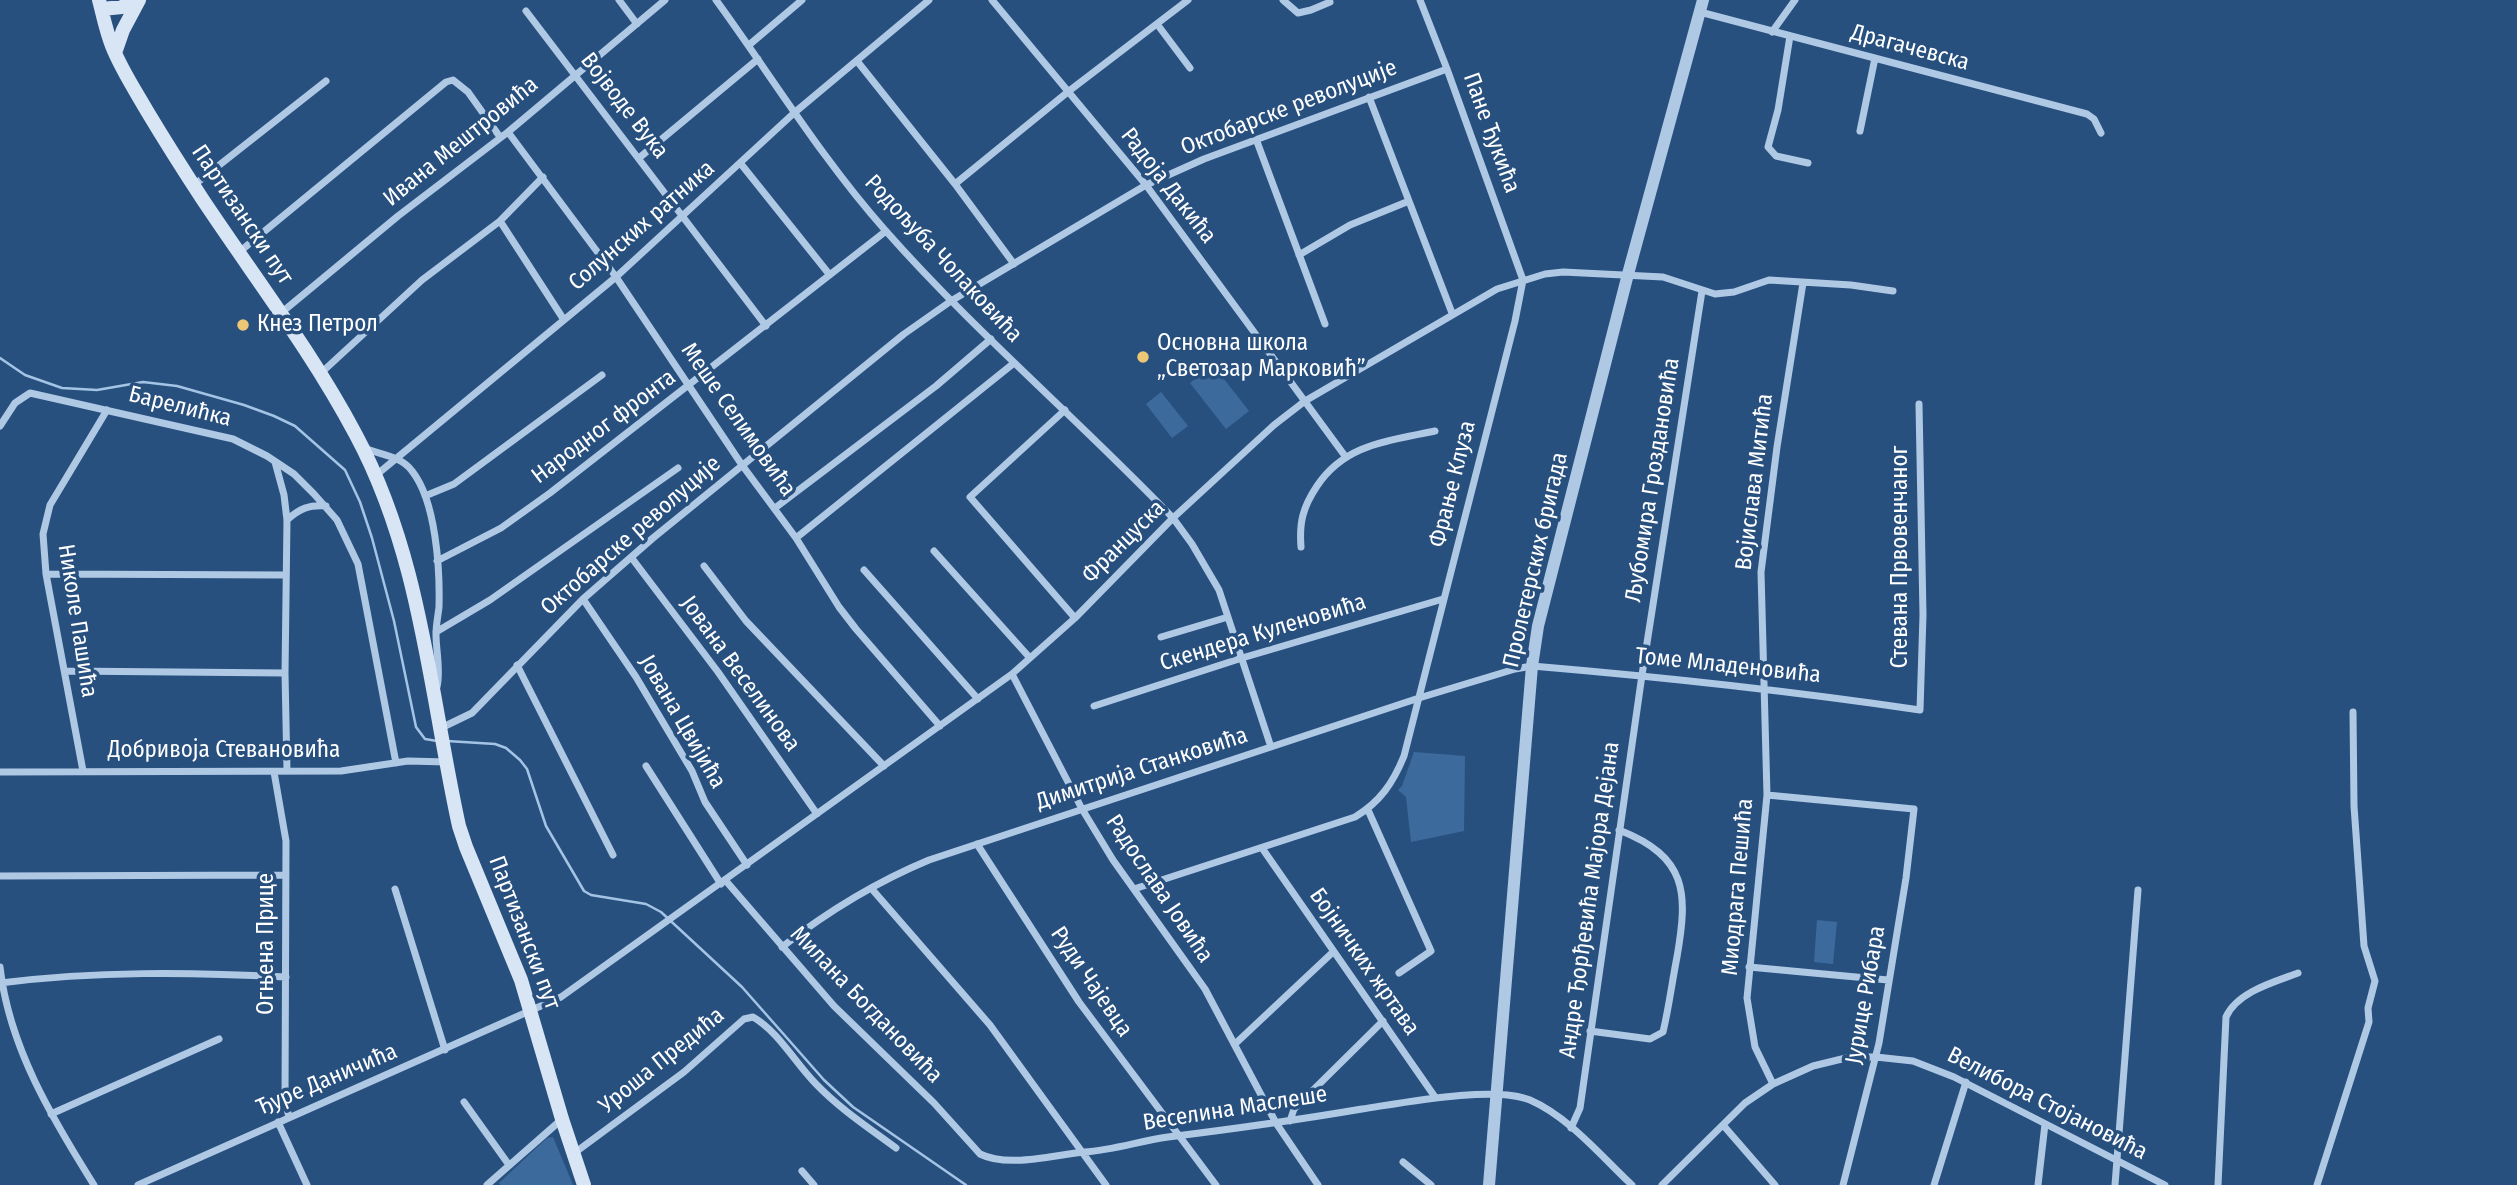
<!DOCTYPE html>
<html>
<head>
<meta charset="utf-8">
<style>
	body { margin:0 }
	canvas { display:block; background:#28507f }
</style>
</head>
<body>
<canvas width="2517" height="1185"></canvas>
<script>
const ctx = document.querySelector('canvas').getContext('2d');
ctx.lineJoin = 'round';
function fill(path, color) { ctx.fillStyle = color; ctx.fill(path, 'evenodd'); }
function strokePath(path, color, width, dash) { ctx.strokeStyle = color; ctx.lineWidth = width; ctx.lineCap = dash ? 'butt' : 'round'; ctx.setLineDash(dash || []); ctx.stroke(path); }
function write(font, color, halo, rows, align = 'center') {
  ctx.font = font + ' "Fira Sans Condensed",sans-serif'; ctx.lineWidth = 7; ctx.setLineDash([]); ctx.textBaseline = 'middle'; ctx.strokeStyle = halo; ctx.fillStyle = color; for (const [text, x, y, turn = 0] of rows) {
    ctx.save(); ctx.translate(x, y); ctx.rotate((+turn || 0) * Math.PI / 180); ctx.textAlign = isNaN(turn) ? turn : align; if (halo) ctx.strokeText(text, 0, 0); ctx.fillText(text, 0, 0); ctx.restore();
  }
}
fill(new Path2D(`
	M1213,365L1249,411L1226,429L1190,383Z
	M1161,392L1188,426L1172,438L1146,404Z
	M1414,752L1465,756L1464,831L1411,842L1406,797L1398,790L1402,786Z
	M1817,920L1837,922L1833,964L1814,962Z
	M553,1137L573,1185H500L499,1183L547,1138Z`), '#3d6a9c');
strokePath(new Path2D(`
	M0,358L25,375L62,388L97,390L143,382L177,386L244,405L274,416L295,426L345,470L360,502L372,538L394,621L416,727L425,739L437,741
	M447,741L495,744L506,748L520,760L527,769L546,826L584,891L591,895L646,904L661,912L742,987L824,1080L853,1107L966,1185`), '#a4c4e5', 2.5);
strokePath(new Path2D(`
	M619,0L637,24
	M716,0C772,77 822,159 885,230C975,332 1079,420 1173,518L1192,544L1219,590L1271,747
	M992,0L1146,185L1345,456
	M1283,0L1298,13L1311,10L1330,2
	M526,11L766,326
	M1700,12L2087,114L2094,119L2101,133
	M1157,24L1190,68
	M1772,32L1795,0
	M1790,36L1778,110L1768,147L1776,156L1808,163
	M749,45L802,0
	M857,61L955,184L1014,264
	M1369,97L1452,313
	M1860,131L1875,58
	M508,132L616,277L742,465L796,538L839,607L856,629L940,726
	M1256,139L1325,324
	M639,158L758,59
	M741,164L829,274
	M955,184L1069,91L1188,0
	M194,185L326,81
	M500,221L564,320
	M238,253L446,82L453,80L468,92L500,137
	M1299,255L1350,225L1409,201
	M281,313L398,216L508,132L665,0
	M321,373L422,280L500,221L543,177
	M1065,410L970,497L1075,618
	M0,426L15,403L30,393L233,439L267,456L294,474L314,494L337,520L358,564L396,763
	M364,448C381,455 401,456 412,471C436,501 440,569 439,607C438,616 436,625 436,634C436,652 441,669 437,687
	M275,462L284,495L287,520L285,673L287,771
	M375,476L616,277L794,113L929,0
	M425,496L454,484L602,375
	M775,508L936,386L991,339
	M287,520C300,508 309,505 326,506
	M796,538L1014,363
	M1301,547C1299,522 1303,507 1317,486C1345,444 1388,441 1435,431
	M934,551L1030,658
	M631,557L718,672L817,814
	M437,561L501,528L550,493L886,231
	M704,566L746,621L884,766
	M864,570L978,699
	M46,574L286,575
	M583,599L636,677L692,771L705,802L747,865
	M436,632L490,600L678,468
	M1161,637L1228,617
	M517,665L613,855
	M65,671L285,673
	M1012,674L1082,809L1113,860L1205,989L1276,1123L1318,1185
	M1094,706L1242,658L1443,599
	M441,728L472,713L583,599L653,538L904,334L951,301L1146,185L1204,159L1447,69
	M646,766L721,884
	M83,771L46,574L43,534L50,505L107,410
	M0,772L341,771L408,761L447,762
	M274,772L286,841L285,1101L289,1117
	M1767,795L1914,809L1906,878L1879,1043L1843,1185
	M1368,810L1431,951L1399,973
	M977,844L1079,1002L1216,1185
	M1262,848L1435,1097
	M0,876L286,875
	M726,881L834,1006L934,1103L980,1154C1008,1168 1053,1155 1084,1152C1114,1150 1139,1141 1168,1137C1233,1129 1297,1120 1362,1109C1402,1103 1494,1085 1530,1100C1569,1117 1601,1156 1632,1185
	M871,888L990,1025L1106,1185
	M395,889L445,1050
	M1134,889L1355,817C1380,802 1393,783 1404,756L1515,321L1523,280L1447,69L1420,0
	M782,947C827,912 876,882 929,860L1419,698L1515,669L1532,666C1662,677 1791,691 1920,710L1923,615L1919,404
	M0,967C9,1047 52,1118 94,1185
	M1749,967L1888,980
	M0,983C96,971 190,972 286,977
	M1590,1031L1650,1039L1663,1032C1669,1007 1672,982 1677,957C1688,893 1688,857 1619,830
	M1235,1044L1333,952
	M1773,1084L1755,1047L1747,998L1767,795L1761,572L1777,447L1803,283
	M464,1102L509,1165
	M51,1114L219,1039
	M1290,1121L1294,1109L1383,1021
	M278,1122L307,1185
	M1723,1125L1775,1185
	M1571,1128L1580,1108L1642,675L1702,291
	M573,1154L684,1072L744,1019L753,1017C779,1032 795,1063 816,1084C840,1109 869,1128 896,1148
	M1403,1162L1431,1185
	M802,1171L814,1185
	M138,1185L561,997L1012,674L1075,618L1173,518L1274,425L1305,401L1497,289L1545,274L1563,272L1663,277L1715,294L1734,292L1769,280L1851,285L1893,291
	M487,1185L561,1120
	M1662,1185L1745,1103L1773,1084L1813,1066L1850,1057H1876L1913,1061L1954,1077L2165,1185
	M1934,1185L1966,1082
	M2038,1185L2045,1124
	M2115,1185L2138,890
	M2218,1185L2226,1017C2237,992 2274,982 2298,973
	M2317,1185L2369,1022L2368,1008L2375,981L2364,946L2354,806L2353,712`), '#afc9e5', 7);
strokePath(new Path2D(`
	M1489,1185L1532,666L1538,626L1628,274L1703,0`), '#afc9e5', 12);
strokePath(new Path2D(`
	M99,0C103,15 106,31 112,46C121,69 135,90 147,111C165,141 184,171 203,200C255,278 312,352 356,435C421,556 430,694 459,826L466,847L521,980L562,1119L584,1185
	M102,9L122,7L134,0
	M115,53L123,30L139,0`), '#d8e5f5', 14);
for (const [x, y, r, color] of [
	[243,325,7,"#ecc876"],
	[1143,357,7,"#ecc876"]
]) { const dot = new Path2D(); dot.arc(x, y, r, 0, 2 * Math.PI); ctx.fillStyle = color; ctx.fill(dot); strokePath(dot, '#28507f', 2.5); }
write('23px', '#fff', '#28507f', [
	["Драгачевска",1910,48,15],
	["Војводе Вука",624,106,52],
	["Октобарске револуције",1289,108,-21],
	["Пане Ђукића",1491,133,70],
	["Ивана Мештровића",461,142,-39],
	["Радоја Дакића",1168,186,52],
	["Партизански пут",242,215,56],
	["Солунских ратника",642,226,-41],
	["Родољуба Чолаковића",943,259,47],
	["Барелићка",180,407,14],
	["Меше Селимовића",738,420,55],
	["Народног фронта",604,427,-37],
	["Љубомира Гроздановића",1653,480,-81],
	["Војислава Митића",1755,482,-83],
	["Фрање Клуза",1453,484,-76],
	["Октобарске револуције",631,536,-41],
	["Француска",1124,542,-45],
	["Стевана Првовенчаног",1901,557,-90],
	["Пролетерских бригада",1536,560,-77],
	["Николе Пашића",77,621,81],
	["Скендера Куленовића",1263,633,-17],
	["Томе Младеновића",1728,666,6],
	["Јована Веселинова",740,674,54],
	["Јована Цвијића",682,722,60],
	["Добривоја Стевановића",224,751],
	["Димитрија Станковића",1142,769,-18],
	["Миодрага Пешића",1738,887,-85],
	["Радослава Јовића",1159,889,56],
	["Андре Ђорђевића Мајора Дејана",1590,900,-82],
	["Партизански пут",524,933,69],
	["Огњена Прице",267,944,-90],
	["Бојничких жртава",1364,962,55],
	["Руди Чајевца",1091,982,56],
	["Јурице Рибара",1866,995,-80],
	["Милана Богдановића",866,1005,46],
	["Уроша Предића",662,1061,-39],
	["Ђуре Даничића",327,1080,-23],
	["Велибора Стојановића",2047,1104,27],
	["Веселина Маслеше",1235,1109,-9]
]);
write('23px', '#fff', '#28507f', [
	["Кнез Петрол",257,325],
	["Основна школа",1157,344],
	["„Светозар Марковић”",1157,370]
], 'left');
</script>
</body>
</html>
